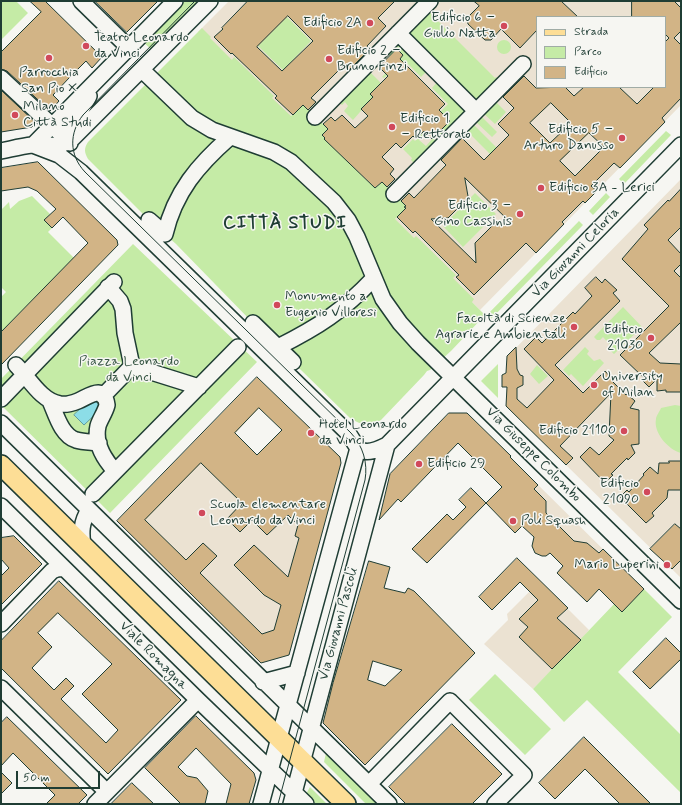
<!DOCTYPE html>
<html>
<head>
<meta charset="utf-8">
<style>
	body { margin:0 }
	#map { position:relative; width:682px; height:805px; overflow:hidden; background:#f6f6f2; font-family:Mynerve,sans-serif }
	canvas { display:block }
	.frame { position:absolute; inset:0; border:2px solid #1f3d34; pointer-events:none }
	.legend { position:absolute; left:536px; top:16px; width:130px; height:72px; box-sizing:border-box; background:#f6f6f2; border:1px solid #a0aca6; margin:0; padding:5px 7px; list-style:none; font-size:12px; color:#1f3d34 }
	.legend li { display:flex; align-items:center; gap:8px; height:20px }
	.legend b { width:20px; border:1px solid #a0aca6 }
	.scale { position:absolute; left:16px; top:771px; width:84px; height:18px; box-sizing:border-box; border:2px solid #1f3d34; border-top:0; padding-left:5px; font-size:12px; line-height:14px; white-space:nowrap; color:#1f3d34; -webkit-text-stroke:3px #f6f6f2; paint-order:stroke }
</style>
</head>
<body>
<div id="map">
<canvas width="682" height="805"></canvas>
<div class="frame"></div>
<ul class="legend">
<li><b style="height:5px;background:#fdde96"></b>Strada</li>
<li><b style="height:11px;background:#c5eba6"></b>Parco</li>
<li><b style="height:11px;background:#d2b486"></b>Edificio</li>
</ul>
<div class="scale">50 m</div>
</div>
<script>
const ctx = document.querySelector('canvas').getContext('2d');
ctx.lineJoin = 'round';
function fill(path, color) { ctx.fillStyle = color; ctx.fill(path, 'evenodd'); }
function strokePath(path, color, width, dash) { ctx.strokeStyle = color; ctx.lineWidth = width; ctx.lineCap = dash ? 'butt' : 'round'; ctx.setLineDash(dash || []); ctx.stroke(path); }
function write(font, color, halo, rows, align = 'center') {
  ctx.font = font + ' Mynerve,sans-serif'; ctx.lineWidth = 3; ctx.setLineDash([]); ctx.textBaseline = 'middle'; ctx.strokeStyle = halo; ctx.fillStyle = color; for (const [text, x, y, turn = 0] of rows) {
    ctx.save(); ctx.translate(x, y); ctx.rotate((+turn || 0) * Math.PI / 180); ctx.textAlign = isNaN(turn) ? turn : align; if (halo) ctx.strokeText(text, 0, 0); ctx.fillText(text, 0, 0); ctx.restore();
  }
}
fill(new Path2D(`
	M229,1H681V105L480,310L394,225V220L405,209L394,194L382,182L375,188L371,186L324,139L322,135L328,129L306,107L302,105L289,118L198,32ZM537,17H665V87H537Z
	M681,179V578L506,406L507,357Z
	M210,425L300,516L295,631L289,655L261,663L117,521Z
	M521,468L621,567L587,602L557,573L563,566L550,553L546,556H542L535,553L532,546L533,540L535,538L522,526L515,533L486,503Z
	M540,581L589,630L581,640L533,689L484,644L508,620L507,614Z`), '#ebe2d2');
fill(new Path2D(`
	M1,1H16L28,13L1,40Z
	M179,1H202L153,51L141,40Z
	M427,9L431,13V14L495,78L496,77L501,81L476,107L402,34Z
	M287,17L311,41L283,70L258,46Z
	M202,28L211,37L210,38L232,60L234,57L274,96L272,98L291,116L303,105L306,107L328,129L322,135L325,139L361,174V175L375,188L382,182L406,206L405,207L406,208L395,219L414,238L416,236L456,275L453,278L474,299L472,302L485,315L451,351L430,370L427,371L424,375L381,420C369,427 361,425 350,418L253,323L176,244L149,220L88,159C84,152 84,148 88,142Z
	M398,38L429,69L421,77L405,61L396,70L394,69L384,78L382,77L403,55L397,49L390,56L385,51Z
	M497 47a7 7 0 1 1 14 0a7 7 0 1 1-14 0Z
	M367,69L381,83L370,94L373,97L353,120L344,111L348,106L345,102L342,105L337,100Z
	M440,79L472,111L442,141L436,135L450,121L444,115L419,140L426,146L433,138L439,144L417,166L411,160L412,158L403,149L413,139L415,141L441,115L439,113L448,104L432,88Z
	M493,99L506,112L495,124L481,111Z
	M480,115L497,132L492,137L475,121Z
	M472,123L497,148L490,154L466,130Z
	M666,131L671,135L624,184L619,179Z
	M475,193L496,214L463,247L443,226Z
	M606,193L610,197L593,215L589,211Z
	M32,196L50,214L44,220L52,228L48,232L74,258L1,332V297L6,292L1,287V210L9,202L10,209L19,201Z
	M579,221L583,225L490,320L486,316Z
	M133,244L257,362L110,513L1,405V379Z
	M623,307L642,327L614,354L608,348L610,345L603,337L600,340H597L594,337Z
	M585,347L589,351L587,354L594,361L600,359L604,363L583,386L571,374L569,376L563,370Z
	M498,364V398L481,381Z
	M537,365L548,376L539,384L530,374Z
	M675,405L681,406V453C669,450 653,433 656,419C656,416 660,411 661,408Z
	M636,581L672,617L618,672L681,735V793L587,700L564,722L533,689Z
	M495,674L551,729L525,755L469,700Z
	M326,753L378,804H366L324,762Z
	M310,787L327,804H316L306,794Z`), '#c5eba6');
const water = new Path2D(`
	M92,398L102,408L84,425L74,415Z`);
fill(water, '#8cdde7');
strokePath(water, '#609d9f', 1);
const building = new Path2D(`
	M30,1H45L102,57L92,68L86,61L69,78L53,95L59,101L50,111L7,71L1,69V52L41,12Z
	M95,1H158L127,32Z
	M248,1H395L378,18L386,26L367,46L370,49L349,70L344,65L311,98L316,102L308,110L303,105L293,115L275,98L277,96L232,53L231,54L214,37L223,29L222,28ZM288,16L313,41L282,71L257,47Z
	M474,1H561L578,17H537V30L520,48L501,29L491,40H485L468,24L467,18L479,6Z
	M632,1H674L681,8V31L674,38L681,45V98L662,118L665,122L620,168L614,163L591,186L597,191L585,203L583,201L562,222L564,224L536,253L526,243L474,295L456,277L459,275L415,231L413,233L397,217L406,208L404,207L406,206L401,201L409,193L414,198L446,165L441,160L462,138L484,160L509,135L498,124L514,108L503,97L524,76L536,88L565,87L574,96L584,87H619L637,104L654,87H665V42L669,38L665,34V17H632ZM551,103L571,123L550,143L530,123ZM589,133L604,147L575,176L560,161ZM465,178L512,224L493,225L475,243L476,263L431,219L448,218L468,198Z
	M397,49L403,55L400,59L445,104L439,110L450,121L432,139L424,131L416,139L413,136L401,148L396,143L382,157L394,169L390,174L395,179L387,187L382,182L375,188L324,139L325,138L322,135L328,129L323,124L331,117L335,121L342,115L355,128L368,116L361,109L373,97L370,94L388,76L379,67Z
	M1,90L36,123L32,127L1,132Z
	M38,162L117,240L118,245L1,365V332L88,243L63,217L52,228L44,220L56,209L37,191L28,187L1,191V168Z
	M681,189V227L668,240L681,254V264L674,271L681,278V322L649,353L660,363L681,364V392H666V390L657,391V379L649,387L642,380L644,378L620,355L669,306L622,259L648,229L644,225L668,200L669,201Z
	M596,277L602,283L605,279L617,290L613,293L620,301L555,365L583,393L605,371L612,379L611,380L626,395L627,394L635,401L630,408L639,410V444L631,445L635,453L628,460L627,458L611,474L613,475L605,483L580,457L590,447L599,455L614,440L609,436L611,393L560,446L573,458L566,465L506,406L507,387H502V375L506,373L507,356L516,347L517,369L520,375L523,376V385L517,388V399L527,408L554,380L524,349L536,337L542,343L573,312L575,314L592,296L585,288Z
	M257,377L340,457L341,463L289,655L261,663L117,521ZM259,408L282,430L257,455L235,433ZM201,463L242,503L227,519L240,532L252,520L267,535L288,515L298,525L295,536L299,538L288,577L254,545L234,565L264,595L281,605L274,630L262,634L200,573L217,556L203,543L186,560L145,520Z
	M449,413H467L511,456L510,457L538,485L534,489L546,501V513L574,541L587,543L599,553L603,549L644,589L622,612L599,589L587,602L557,573L563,566L550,553L546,556H542L535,553L532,546L534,537L522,526L515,533L486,503L502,487L458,443L401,502L398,499L379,520L390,474Z
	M669,461H681V490H668L667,498L652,513L654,516L646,523L620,497L627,490L629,492L644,475L643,474L650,467L658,474L659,463H669Z
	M471,488L486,503L427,563L412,549L447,514L453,520L466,507L459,500Z
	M675,524L681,529V560L672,569L650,549Z
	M14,536L42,564L1,605V576L9,568L1,559V538Z
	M517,558L568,608L557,618L581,640L552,669L519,637L528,627L519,619L538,600L520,582L492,610L479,597Z
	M369,561L390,567L384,588L405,593L408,588L414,591L475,653L365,765L323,723L333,683ZM373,661L402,670L385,686L368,680Z
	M59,581L181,700L108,774L1,668V641ZM58,613L112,664L82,694L118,730L106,743L61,699L74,686L66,678L54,690L32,668L52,647L38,633Z
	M666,638L681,653V659L650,689L633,672Z
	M196,716L254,773L256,780L249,804H226L231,784L196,748L178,767L187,776L197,778L208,791L205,804H181L145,768Z
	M7,717L87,795L78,804H46L55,795L13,753L1,766V723Z
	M452,724L502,774L472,804H406L389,787Z
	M584,737L651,804H620L585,769L555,799L539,783Z
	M1,772L12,783L1,794Z
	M132,783L154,804H111Z`);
fill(building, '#d2b486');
strokePath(building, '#1f3d34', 1);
const minor = new Path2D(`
	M81,1L129,48
	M398,33L476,111
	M142,70L192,118L212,130L274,152L291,162L334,202L348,220L357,237L383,299L400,323L418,343L681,601
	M1,78L60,133
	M315,117L430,1
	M70,143C69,126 81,111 89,96
	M33,145L59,155L81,172L348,433C352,438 355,445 359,449C367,455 379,449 387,445L681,145
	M33,145L175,1
	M1,151C11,149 22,146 32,145C47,144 59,149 72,139L210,1
	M394,194L523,64
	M149,220L165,234C175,192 198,165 230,137
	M108,287L120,301L123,309L125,333L132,366L199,387
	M253,323L293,362
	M278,347C318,327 343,311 374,278
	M16,365C29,378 41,401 60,404C65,405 73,403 78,401C88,397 104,383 107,405C105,413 100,419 98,426C94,444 104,459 115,471
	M103,396L132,366
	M1,399L114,282
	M50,401C56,414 61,435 76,440C83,442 91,442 99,443
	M1,423L389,804
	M93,494L238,347
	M1,506L198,700L306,804
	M83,546C81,533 81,522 89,510
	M1,624L52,571L57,569L64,568
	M263,682L297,673
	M1,688L107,792
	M369,784L450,701L524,775L495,804
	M95,804L198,700
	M261,804L358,448
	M291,804L387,445`);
const major = new Path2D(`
	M1,465L346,804`);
strokePath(minor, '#1f3d34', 18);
strokePath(major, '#1f3d34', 22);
strokePath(minor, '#f6f6f2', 15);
strokePath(major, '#fdde96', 19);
strokePath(new Path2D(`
	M195,1L83,115C69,133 69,155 85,172L351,433C363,446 368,463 365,480L278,804`), '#1f3d34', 1);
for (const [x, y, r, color] of [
	[370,23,4,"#d1495b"],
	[504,26,4,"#d1495b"],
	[86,46,4,"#d1495b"],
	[49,58,4,"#d1495b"],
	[329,59,4,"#d1495b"],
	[15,115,4,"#d1495b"],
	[392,127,4,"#d1495b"],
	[622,138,4,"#d1495b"],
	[541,188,4,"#d1495b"],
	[520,214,4,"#d1495b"],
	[277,305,4,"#d1495b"],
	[574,327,4,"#d1495b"],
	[651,338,4,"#d1495b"],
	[594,385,4,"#d1495b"],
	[624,431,4,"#d1495b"],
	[311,433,4,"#d1495b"],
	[419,464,4,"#d1495b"],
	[647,492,4,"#d1495b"],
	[202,513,4,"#d1495b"],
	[513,521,4,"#d1495b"],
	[667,565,4,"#d1495b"]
]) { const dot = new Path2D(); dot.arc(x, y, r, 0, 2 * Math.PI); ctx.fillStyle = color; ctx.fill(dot); strokePath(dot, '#f6f6f2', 1.5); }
write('14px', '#1f3d34', '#f6f6f2', [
	["Edificio 6 –",496,18,"right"],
	["Giulio Natta",496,34,"right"],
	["Edificio 2A",362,23,"right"],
	["Teatro Leonardo",94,38],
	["da Vinci",94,54],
	["Edificio 2 –",337,51],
	["Bruno Finzi",337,67],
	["Parrocchia",49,73,"center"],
	["San Pio X",49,89,"center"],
	["Milano",23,107],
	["Città Studi",23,123],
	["Edificio 1",400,119],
	["– Rettorato",400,135],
	["Edificio 5 –",614,130,"right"],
	["Arturo Danusso",614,146,"right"],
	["Edificio 3A - Lerici",549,188],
	["Edificio 3 –",512,206,"right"],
	["Gino Cassinis",512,222,"right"],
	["Monumento a",285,297],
	["Eugenio Villoresi",285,313],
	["Facoltà di Scienze",566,319,"right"],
	["Agrarie e Ambientali",566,335,"right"],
	["Edificio",643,330,"right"],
	["21030",643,346,"right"],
	["University",602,377],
	["of Milan",602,393],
	["Hotel Leonardo",319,425],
	["da Vinci",319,441],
	["Edificio 21100",616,431,"right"],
	["Edificio 29",427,464],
	["Edificio",639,484,"right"],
	["21090",639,500,"right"],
	["Scuola elementare",210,505],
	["Leonardo da Vinci",210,521],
	["Poli Squash",521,521],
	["Mario Luperini",659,565,"right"]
], 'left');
write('14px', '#1f3d34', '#f6f6f2', [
	["Via Giovanni Celoria",576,253,-46],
	["Via Giuseppe Colombo",533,455,45],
	["Via Giovanni Pascoli",339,624,-75],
	["Viale Romagna",153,656,45]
]);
write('14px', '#385745', '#f6f6f2', [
	["Piazza Leonardo",129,362],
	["da Vinci",129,378]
]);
ctx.letterSpacing = '1px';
write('bold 18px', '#1f3d34', '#f6f6f2', [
	["CITTÀ STUDI",285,224]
]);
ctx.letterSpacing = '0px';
</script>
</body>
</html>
